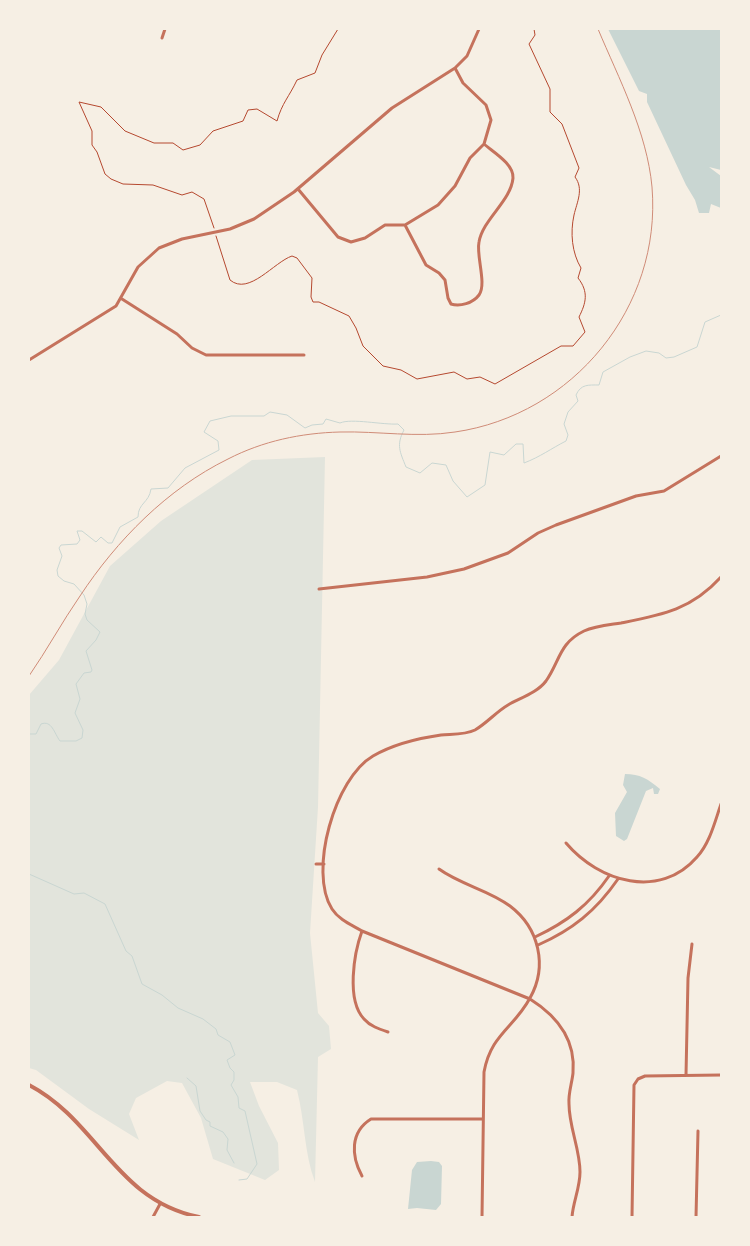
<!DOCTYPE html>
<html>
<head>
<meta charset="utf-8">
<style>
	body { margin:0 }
	#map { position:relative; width:750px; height:1246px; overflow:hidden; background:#f6efe4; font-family:"Source Sans 3",sans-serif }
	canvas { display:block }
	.frame { position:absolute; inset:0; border:30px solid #f6efe4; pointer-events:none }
</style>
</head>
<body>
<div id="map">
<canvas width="750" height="1246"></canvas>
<div class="frame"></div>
</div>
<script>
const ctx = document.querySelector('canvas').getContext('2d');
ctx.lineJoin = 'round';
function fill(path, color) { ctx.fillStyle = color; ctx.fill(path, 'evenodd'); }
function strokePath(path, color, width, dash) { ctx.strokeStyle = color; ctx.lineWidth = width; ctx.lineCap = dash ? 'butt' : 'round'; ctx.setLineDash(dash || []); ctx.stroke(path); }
fill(new Path2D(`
	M325,457L318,807L310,933L318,1013L329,1026L331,1049L318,1057L315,1182C304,1153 305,1121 297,1090L277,1082H250L259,1106L278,1143L279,1170L265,1180L213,1159L201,1118L182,1083L167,1081L136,1098L129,1114L139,1140L89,1109L36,1070L29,1068V695L59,660L110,566L161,521L252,460Z`), '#e2e4dc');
fill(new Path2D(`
	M608,29H721V170L709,167L721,176V208L711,204L709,213H699L695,200L686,185L647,102V94L639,91Z
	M625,774C640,774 648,779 660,789L658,794H654L653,788L646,791L627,839L624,841L616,836L615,813L627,792L623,785Z
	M431,1161L439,1162L442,1166L441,1204L436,1210L417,1208L408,1209L412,1170L417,1162Z`), '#c9d6d2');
strokePath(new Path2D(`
	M29,734H36L41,724C52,720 54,733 60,741H76L82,738L83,730L75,713L80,699L76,684L84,673L91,672L92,670L86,651L96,640L100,632L87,620L85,614L87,604L84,595L74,584L64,581L58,576L57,570L62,556L59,548L61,545L77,544L80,540L77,531H82L96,542L101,537L108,543H112L120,527L138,517C138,503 149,503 151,489L168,488L185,468L219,450L218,441L204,432L210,421L231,416H264L270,412L287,415L305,428L312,425L323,424L326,419L340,423C351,418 383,425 398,424L404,430C396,445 400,452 406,467L420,473L432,463L446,465L453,481L467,497L485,485L490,452L504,455L516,444H523L524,463C540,457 552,448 566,441L568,435L564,424L568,412L578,401L576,395C581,384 588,385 599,385L603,372L630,357L646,351L659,353L666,358L674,357L697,347L705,322L721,315
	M29,874L74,894L84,893L105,904L126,951L132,956L142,984L162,995L178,1008L203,1019L216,1029L218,1035L230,1042L235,1055L227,1060L230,1068L234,1072V1080L231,1085L238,1097L239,1108L245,1111L257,1164L247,1179L239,1180
	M187,1078L196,1086L200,1111L206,1120L210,1122V1126L223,1132L228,1139L227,1150L234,1163`), '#c9d6d2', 1);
strokePath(new Path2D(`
	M214,228L204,199L192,192L182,195L153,185L123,184L111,179L105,174L97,152L92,145V131L79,102L101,107L125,131L154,143H173L183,150L200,145L213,131L243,121L248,110L257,109L277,121C282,103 289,97 297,80L315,73L322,55L338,29
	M216,236L230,280C249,296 274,262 292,256L297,258L312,278L311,297L313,302H319L349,316L356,328L363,346L383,366L401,370L417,379L454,372L467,379L480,377L495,384L561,346H573L585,332L579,317C586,303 589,292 578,278L581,268C572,253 570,233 574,215C577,202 584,189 575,177L579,168L562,124L550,112V89L529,44L535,35L534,29`), '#b5482f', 1);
strokePath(new Path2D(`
	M162,38L165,29
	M298,189L338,237L351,242L365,238L385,225H405L438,205L455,186L470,158L484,144L491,120L486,105L463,83L455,68
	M405,225L426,265L439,273L445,280L448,298L451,304C460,307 473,303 479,295C487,284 476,256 479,242C483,219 511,201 513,178C514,164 493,152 484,144
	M122,299L177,334L192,348L206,355H304
	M29,360L116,306L138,267L159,248L182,239L230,229L254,219L294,192L392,108L455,68L467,56L479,29
	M319,589L427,577L464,569L508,553L538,533L556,525L636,496L664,491L721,456
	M566,843C599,882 660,900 697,857C710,843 715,821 721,804
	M316,864H324
	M439,869C461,885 489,890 510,906C539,928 548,966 530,998C514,1028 491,1034 484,1072L482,1217
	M362,931C354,953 346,1000 364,1019C370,1026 379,1029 388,1032
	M535,937C567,922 589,905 609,876
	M538,945C572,930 596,911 618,879
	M686,1075L688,978L692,944
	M362,1176C351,1156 350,1132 371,1119H483
	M153,1217L160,1204
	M572,1217C573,1202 580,1188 580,1172C580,1149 569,1127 569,1104C568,1094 572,1083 573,1073C576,1039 557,1016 530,999L362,931C352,925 339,920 332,909C308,871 335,778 373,756C392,745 420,738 441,735C452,734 465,735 475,730C487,723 496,712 508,705C520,698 537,693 546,681C560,661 559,643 584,631C595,626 608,625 621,623C662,615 691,610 721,577
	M632,1217L634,1085L638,1079L645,1076L721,1075
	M696,1217L698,1131`), '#c5725c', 3);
strokePath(new Path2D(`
	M29,1085C98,1121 115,1200 199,1217`), '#c5725c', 4);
strokePath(new Path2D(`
	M29,676C47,650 62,622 80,596C117,540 167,489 228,459C263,441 301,433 340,432C378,431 417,438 455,432C573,415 662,307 652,187C647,132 619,79 598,29`), '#cf8b77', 1);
</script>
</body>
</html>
